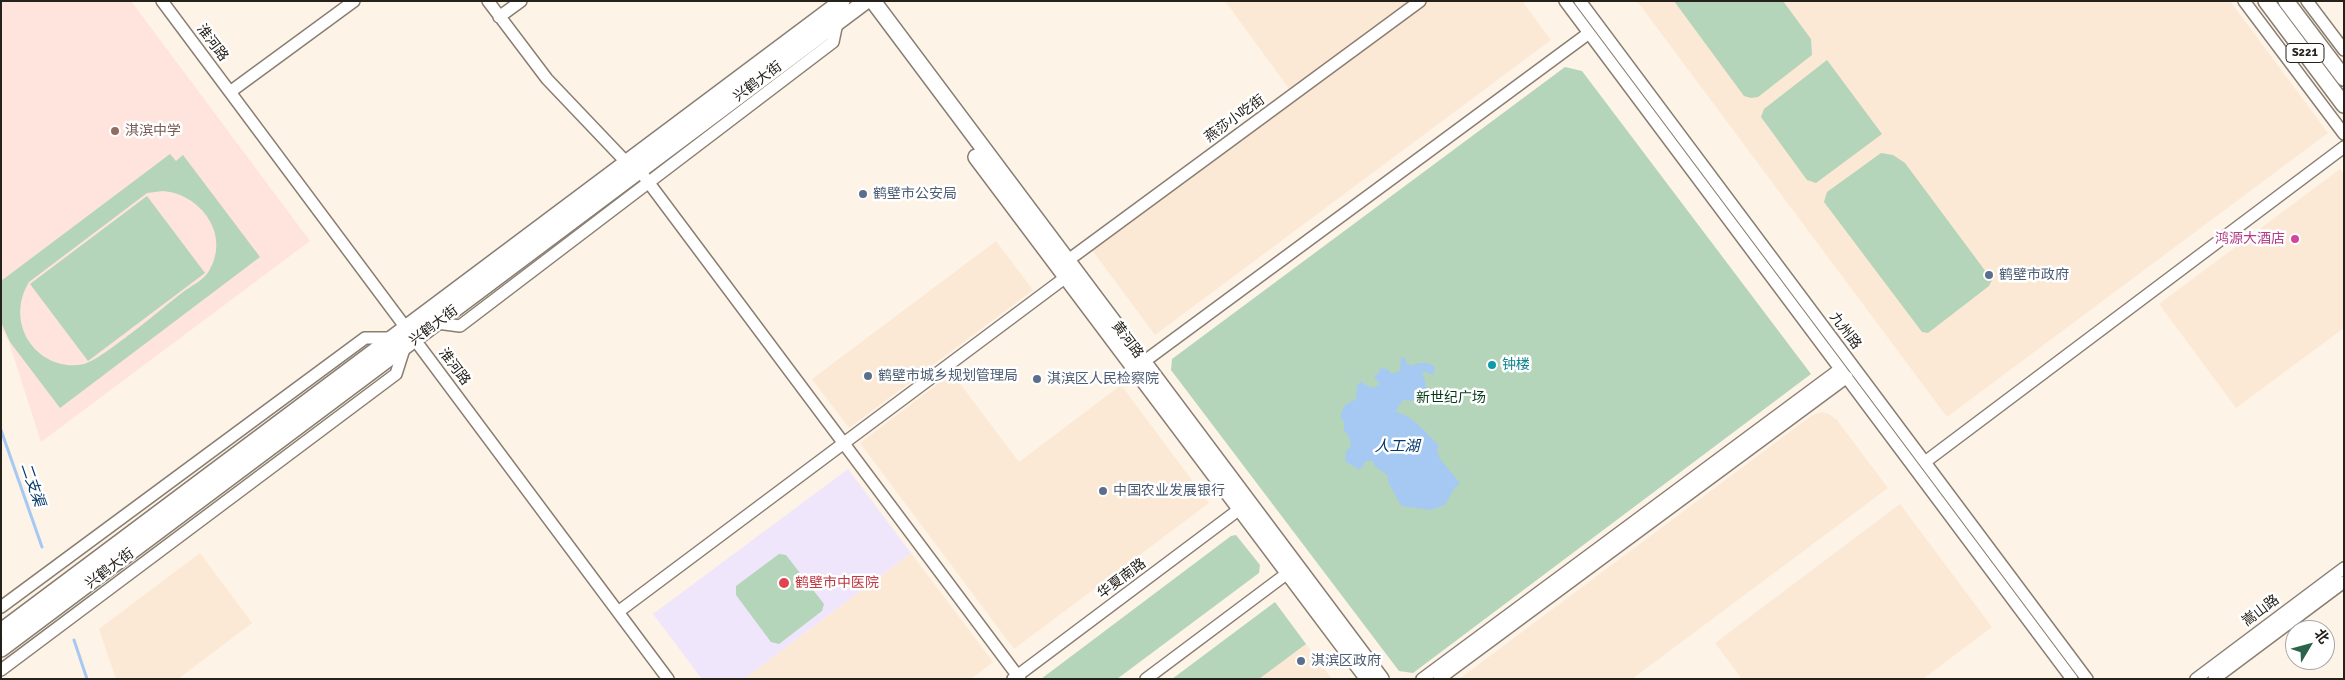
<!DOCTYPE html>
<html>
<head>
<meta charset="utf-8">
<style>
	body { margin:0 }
	#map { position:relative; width:2345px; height:680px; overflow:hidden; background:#fdf3e7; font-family:Signika,"Noto Sans SC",sans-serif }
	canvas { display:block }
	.frame { position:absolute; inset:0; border:2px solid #25211b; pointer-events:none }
	.north { position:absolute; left:2285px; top:620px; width:50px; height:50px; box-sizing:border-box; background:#fff; border:1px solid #a8a6a4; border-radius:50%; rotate:53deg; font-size:14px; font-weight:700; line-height:20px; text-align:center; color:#25211b }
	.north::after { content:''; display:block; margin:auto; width:18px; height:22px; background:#2c644b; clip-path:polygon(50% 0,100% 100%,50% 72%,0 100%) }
</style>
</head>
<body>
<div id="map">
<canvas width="2345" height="680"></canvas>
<div class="frame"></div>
<div class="north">北</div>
</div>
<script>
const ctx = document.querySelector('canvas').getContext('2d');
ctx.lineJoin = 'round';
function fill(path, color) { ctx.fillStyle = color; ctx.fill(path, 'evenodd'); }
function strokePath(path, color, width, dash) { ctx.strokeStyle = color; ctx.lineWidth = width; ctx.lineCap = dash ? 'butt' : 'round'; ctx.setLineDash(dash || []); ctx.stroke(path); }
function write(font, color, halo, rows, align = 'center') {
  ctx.font = font + ' Signika,"Noto Sans SC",sans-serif'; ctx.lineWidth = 5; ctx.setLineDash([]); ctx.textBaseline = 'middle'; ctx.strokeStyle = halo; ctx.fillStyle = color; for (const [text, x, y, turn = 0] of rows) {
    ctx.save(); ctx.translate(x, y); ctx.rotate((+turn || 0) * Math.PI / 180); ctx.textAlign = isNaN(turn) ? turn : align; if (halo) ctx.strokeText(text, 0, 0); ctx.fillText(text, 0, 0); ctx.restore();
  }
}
fill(new Path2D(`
	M1225,1H1409L1290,90Z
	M1425,1H1522L1551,40L1155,335L1092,250Z
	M1637,1H2230L2328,133L1947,417Z
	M2340,169L2344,174V328L2236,408L2159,304Z
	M996,241L1033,290L849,428L812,379Z
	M952,373L1019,462L1121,385L1209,503L1014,649L860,443Z
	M1821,412L1829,414L1837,420L1888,488L1632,679H1459L1811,416Z
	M1900,504L1992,627L1923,679H1742L1715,643Z
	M200,553L252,623L178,679H116L99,629Z
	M911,553L993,662L971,679H744Z
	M1306,644L1332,679H1259Z`), '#fce9d5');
fill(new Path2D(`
	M1,1H131L310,241L41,442L9,342L1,328Z`), '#fee4dc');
fill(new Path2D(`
	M848,469L911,553L744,679H702L653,614Z`), '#f0e6fb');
fill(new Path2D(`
	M1674,1H1783L1811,39L1812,55L1758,97L1751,98L1744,96Z
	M1827,60L1882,134L1816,183L1807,180L1761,117L1764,109Z
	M1565,67L1582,71L1811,374L1413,673L1399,671L1171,370L1172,359Z
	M1881,153L1893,155L1905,163L1992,280L1989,286L1928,333L1922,332L1824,202L1827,192Z
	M170,154L176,161L183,155L260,257L60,408L10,342L1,322V281ZM163,191C201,194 231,235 209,271C204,280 191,286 183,292C165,306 100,361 84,364C62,369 40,359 28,340C17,321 18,300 29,282L147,193Z
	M147,196L205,273L88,361L30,284Z
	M1236,535L1260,565L1259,573L1117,679H1041L1231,536Z
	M779,554L786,555L824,604L822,611L779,644L771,642L736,595V586Z
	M1275,602L1306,644L1259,679H1172Z`), '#b4d5b9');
fill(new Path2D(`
	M1401,356L1406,359V363L1413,366C1418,362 1431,361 1435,368L1433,375L1424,371L1422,374L1425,379V386L1430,389L1427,398L1417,397V401L1403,400L1395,412C1412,414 1428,435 1439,446L1437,450L1440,459L1460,483L1455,487L1445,505L1431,510L1401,506L1388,481V476L1375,466L1373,461H1366L1360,470L1345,461L1346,451L1351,447L1349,436L1344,431V422L1340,416L1345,405L1356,399L1357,386L1361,381L1365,385L1374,388L1380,384L1374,376L1379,373L1380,368L1387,369L1392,374L1400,371Z`), '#a5c9f3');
strokePath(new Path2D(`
	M1,430L42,547
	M74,640L87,679`), '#a5c9f3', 3);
const minor = new Path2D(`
	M162,1L668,679
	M488,1L547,79L627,163
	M1565,1L2072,679
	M1580,1L2087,679
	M2244,1L2344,134
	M2307,1L2344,50
	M499,17L521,1
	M230,92L354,1
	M640,171L1020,679
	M1067,261L1420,1
	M437,323L460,326L833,42L837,23
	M1138,366L1589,33
	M1925,462L2344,147
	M1,607L365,338H393
	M618,612L1066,277
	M1,670L396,374L404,349
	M1013,679L1245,505
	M1146,679L1293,569
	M1422,679L1840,369
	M1439,679L1847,377
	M2196,679L2344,568
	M2214,679L2344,582`);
const major = new Path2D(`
	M873,1L1381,679
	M2266,1L2344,105
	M2286,1L2344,78
	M976,157L1368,679
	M1,631L842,1
	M1,649L866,1`);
strokePath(minor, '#8a7e71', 14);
strokePath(major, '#8a7e71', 18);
strokePath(minor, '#fff', 11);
strokePath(major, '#fff', 15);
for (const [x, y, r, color] of [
	[115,131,5,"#8d6e63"],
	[863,194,5,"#5c6f8a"],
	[2295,239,5,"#d1479c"],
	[1989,275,5,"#5c6f8a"],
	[1492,365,5,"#0f9aa8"],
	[868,376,5,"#5c6f8a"],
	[1037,379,5,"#5c6f8a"],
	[1103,491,5,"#5c6f8a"],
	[784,583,6,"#e0444e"],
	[1301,661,5,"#5c6f8a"]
]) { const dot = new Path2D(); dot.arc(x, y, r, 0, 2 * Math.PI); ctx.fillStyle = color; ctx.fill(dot); strokePath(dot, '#fff', 2); }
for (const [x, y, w] of [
	[2305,53,38]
]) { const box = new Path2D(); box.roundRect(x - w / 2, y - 9.5, w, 19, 4); ctx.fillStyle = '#fff'; ctx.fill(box); strokePath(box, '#25211b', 1); }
write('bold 12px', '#25211b', null, [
	["S221",2305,53]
]);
write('14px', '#25211b', '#fff', [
	["淮河路",212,43,53],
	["兴鹤大街",758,82,-37],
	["燕莎小吃街",1235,119,-36],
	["兴鹤大街",434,326,-37],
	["九州路",1845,331,53],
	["黄河路",1127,340,53],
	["淮河路",454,367,53],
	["兴鹤大街",110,569,-37],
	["华夏南路",1122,579,-37],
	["嵩山路",2261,611,-37]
]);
write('14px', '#785e54', '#fff', [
	["淇滨中学",125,131]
], 'left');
write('14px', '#4e5e75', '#fff', [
	["鹤壁市公安局",873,194],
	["鹤壁市政府",1999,275],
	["鹤壁市城乡规划管理局",878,376],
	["淇滨区人民检察院",1047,379],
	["中国农业发展银行",1113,491],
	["淇滨区政府",1311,661]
], 'left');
write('14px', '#b23c85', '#fff', [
	["鸿源大酒店",2285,239]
], 'right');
write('14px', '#0d838f', '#fff', [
	["钟楼",1502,365]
], 'left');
write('14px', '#063a17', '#fff', [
	["新世纪广场",1451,398]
]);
write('14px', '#be3a42', '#fff', [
	["鹤壁市中医院",795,583]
], 'left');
write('italic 15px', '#063b6d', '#fff', [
	["人工湖",1397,447],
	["二支渠",32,485,71]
]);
</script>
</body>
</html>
